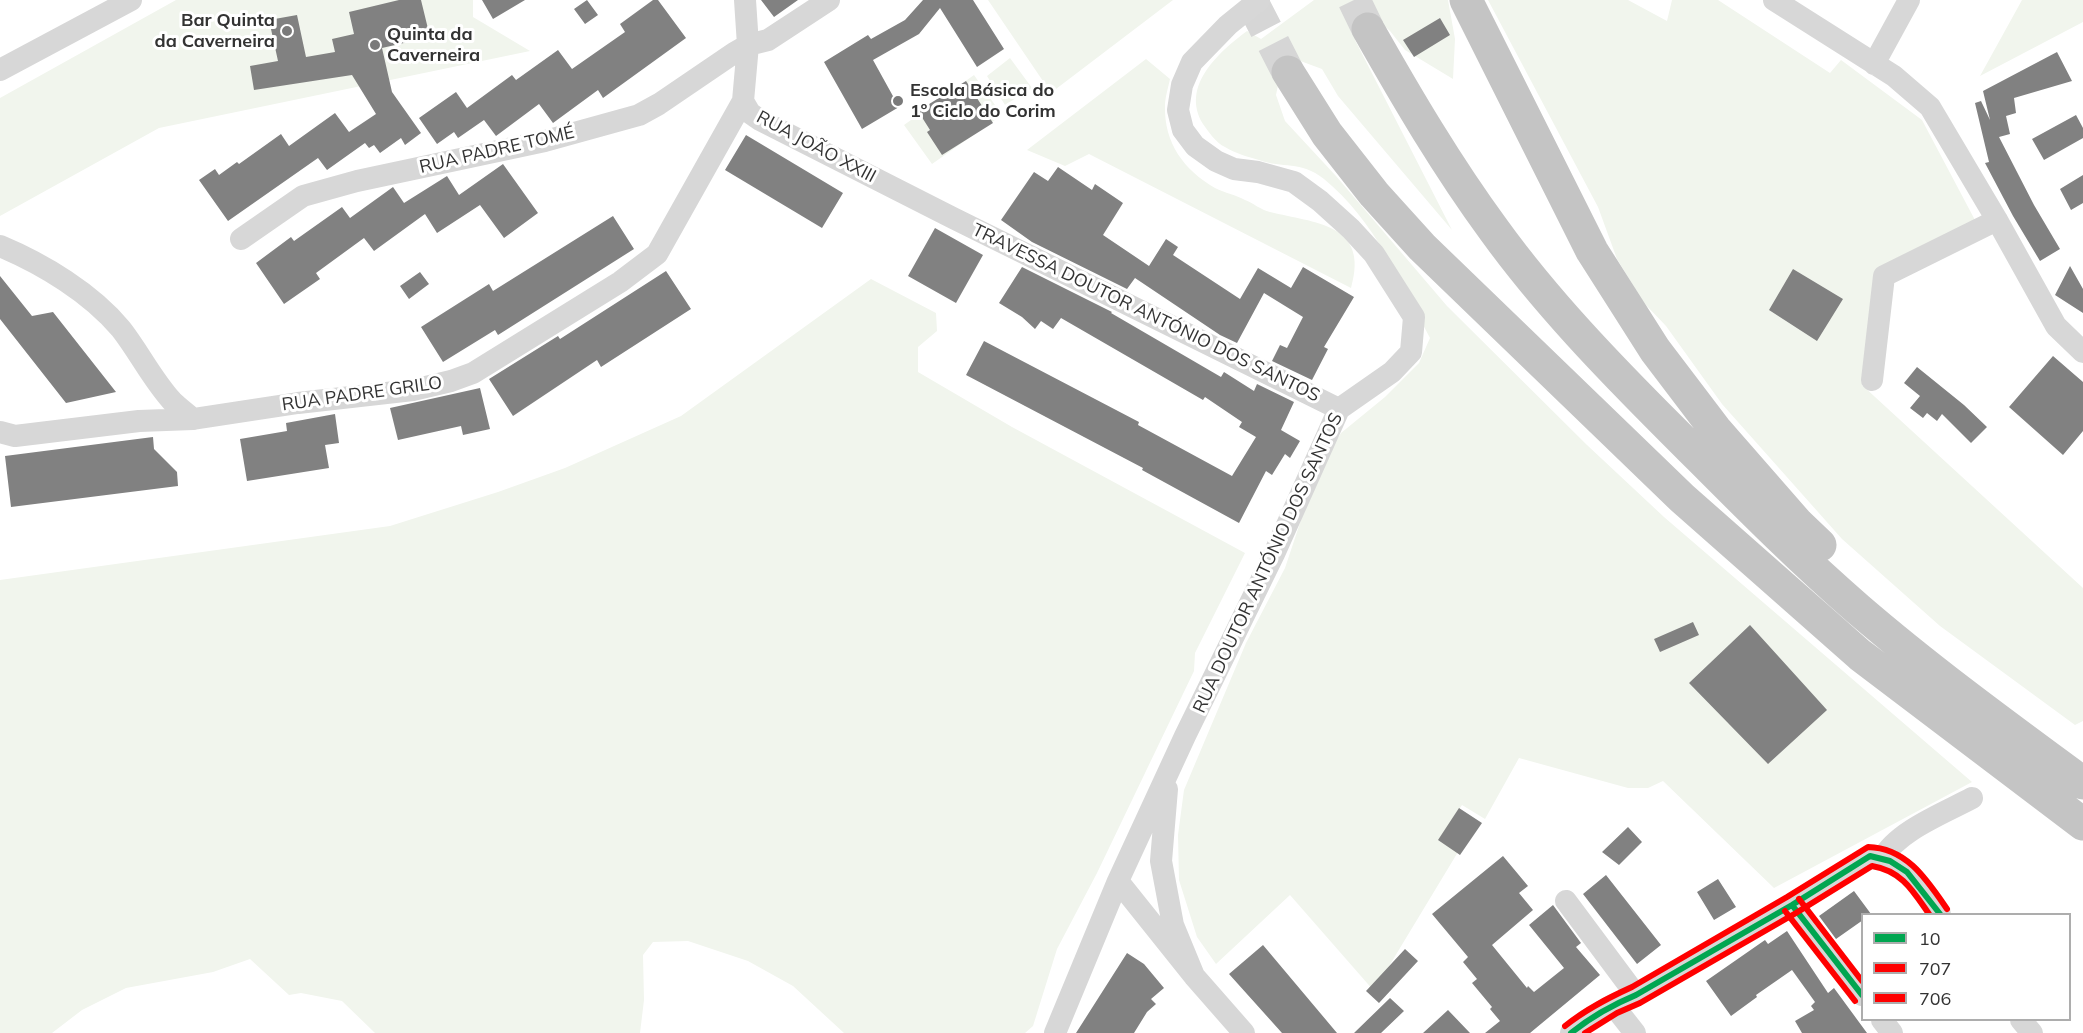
<!DOCTYPE html>
<html>
<head>
<meta charset="utf-8">
<style>
	body { margin:0 }
	#map { position:relative; width:2083px; height:1033px; overflow:hidden; background:#fff; font-family:Mulish,sans-serif }
	canvas { display:block }
	.legend { position:absolute; left:1861px; top:913px; width:210px; height:108px; box-sizing:border-box; background:#fff; border:2px solid #adadad; margin:0; padding:8px 10px; list-style:none; font-size:18px; color:#333 }
	.legend li { display:flex; align-items:center; gap:12px; height:30px }
	.legend b { width:30px; border:2px solid #adadad }
</style>
</head>
<body>
<div id="map">
<canvas width="2083" height="1033"></canvas>
<ul class="legend">
<li><b style="height:8px;background:#00a651"></b>10</li>
<li><b style="height:8px;background:#f00"></b>707</li>
<li><b style="height:8px;background:#f00"></b>706</li>
</ul>
</div>
<script>
const ctx = document.querySelector('canvas').getContext('2d');
ctx.lineJoin = 'round';
function fill(path, color) { ctx.fillStyle = color; ctx.fill(path, 'evenodd'); }
function strokePath(path, color, width, dash) { ctx.strokeStyle = color; ctx.lineWidth = width; ctx.lineCap = dash ? 'butt' : 'round'; ctx.setLineDash(dash || []); ctx.stroke(path); }
function write(font, color, halo, rows, align = 'center') {
  ctx.font = font + ' Mulish,sans-serif'; ctx.lineWidth = 6; ctx.setLineDash([]); ctx.textBaseline = 'middle'; ctx.strokeStyle = halo; ctx.fillStyle = color; for (const [text, x, y, turn = 0] of rows) {
    ctx.save(); ctx.translate(x, y); ctx.rotate((+turn || 0) * Math.PI / 180); ctx.textAlign = isNaN(turn) ? turn : align; if (halo) ctx.strokeText(text, 0, 0); ctx.fillText(text, 0, 0); ctx.restore();
  }
}
fill(new Path2D(`
	M176,0H473V17L530,51L159,128L0,216V98Z
	M988,0H1173L1052,92L1047,87Z
	M1314,0H1448L1455,39L1453,79L1405,50L1390,31L1379,21L1357,31L1355,40L1452,230L1338,96L1322,69L1295,59L1282,66L1276,95L1285,121L1336,176L1447,306L1587,445L1664,517L1972,782L1774,888L1663,781L1648,788H1628L1519,758L1485,819L1462,805L1439,840L1458,852L1374,991L1290,895L1216,964L1197,937L1179,880L1178,835L1184,790L1246,643L1285,568L1312,487L1329,453L1341,433L1385,397L1419,363L1430,338C1401,282 1374,220 1324,179C1300,160 1283,169 1259,160C1248,157 1235,153 1225,147C1216,143 1208,131 1203,124C1180,86 1219,52 1247,31L1261,39Z
	M1488,0H1628L1667,21L1672,0H1718L1830,73L1841,60L1922,120L1976,222L1884,266L1862,385L2083,588V721L2075,725L1940,626L1842,539L1722,404L1666,326L1644,303L1617,259L1598,207Z
	M2022,0H2083V22L1980,76Z
	M1010,58L1032,88L1005,105L987,76Z
	M1146,59L1170,79C1168,88 1165,98 1165,106C1164,143 1184,170 1215,188C1225,193 1236,195 1245,200C1253,203 1261,210 1270,212C1314,223 1370,223 1351,288L1089,154L1065,166L1027,150Z
	M974,75L1002,115L932,164L904,125Z
	M871,279L936,313L937,331L918,347V372L1012,427L1245,553L1195,653L1194,671L1097,873L1057,949L1033,1026L1025,1033H844L793,986L748,961L688,941L653,942L643,955L644,1000L640,1033H375L342,1001L301,993L289,995L250,959L213,972L126,988L82,1010L52,1033H0V580L390,526L498,492L565,468L681,416Z`), '#f1f5ed');
fill(new Path2D(`
	M399,0H421L430,37L382,48L392,92L421,133L405,145L401,138L380,153L374,145L369,148L365,143L327,170L318,158L228,221L199,180L215,169L219,175L237,162L239,164L281,134L289,146L335,113L349,132L376,114L352,75L254,90L250,66L278,61L269,20L297,15L306,57L335,52L332,39L354,34L349,12Z
	M482,0H525L493,19Z
	M587,0L598,15L585,24L574,9Z
	M653,0H658L686,38L603,98L598,90L553,123L539,104L496,136L484,120L458,138L454,132L437,144L419,118L456,92L467,108L512,75L516,80L558,50L572,69L625,32L620,24Z
	M761,0H798L774,17Z
	M923,0H973L1004,49L977,67L940,8L919,34L873,60L899,107L862,129L824,62L868,35L871,39L905,20Z
	M1440,18L1450,35L1414,57L1403,40Z
	M2057,52L2072,81L2014,98L2016,113L2006,116L2010,134L1999,137L2034,205L2060,249L2040,261L2013,216L1985,163L1989,162L1975,103L1981,101L1990,120L1983,91Z
	M966,81L993,123L942,155L927,132L930,130L918,111Z
	M2076,115L2083,128V138L2044,160L2032,139Z
	M746,135L843,193L822,228L725,170Z
	M503,164L538,213L504,238L480,205L437,233L425,214L374,251L364,238L316,273L320,279L284,304L256,263L291,237L294,241L342,207L350,218L393,187L404,203L447,176L459,195Z
	M1058,167L1092,190L1095,184L1123,203L1103,235L1149,266L1166,239L1178,247L1173,255L1240,299L1258,268L1291,288L1303,267L1354,297L1324,347L1328,349L1312,380L1272,361L1280,345L1287,348L1303,317L1264,293L1237,343L1220,335L1135,278L1127,289L1032,242L1001,220L1034,172L1048,181Z
	M2083,175V203L2071,210L2060,189Z
	M613,216L634,249L498,335L495,330L443,362L421,327L489,284L493,291Z
	M935,228L983,255L956,303L908,276Z
	M2070,266L2083,289V313L2055,295Z
	M1022,267L1112,312L1111,313L1221,377L1224,372L1254,391L1257,384L1294,402L1281,430L1300,441L1290,458L1285,454L1272,475L1266,471L1239,523L1142,470L1143,468L966,375L984,341L1139,422L1138,425L1232,476L1256,437L1239,427L1242,422L1205,397L1203,400L1061,318L1053,329L1041,321L1035,329L1022,317L999,303Z
	M1793,269L1843,299L1817,341L1769,310Z
	M666,271L691,309L601,367L597,360L513,416L489,379L558,336L560,339Z
	M420,272L429,284L409,299L400,286Z
	M0,276L32,316L53,312L116,392L66,403L0,319Z
	M2053,356L2083,382V431L2063,455L2009,407Z
	M1917,367L1964,405L1987,427L1971,443L1942,414L1937,421L1927,413L1923,418L1910,408L1920,396L1904,383Z
	M480,388L490,429L463,435L461,426L398,440L390,408Z
	M335,414L339,443L325,445L329,468L247,481L240,439L287,431L286,423Z
	M153,437L154,449L177,472L178,486L11,507L5,456Z
	M1693,622L1699,635L1660,652L1654,639Z
	M1750,625L1827,710L1768,764L1689,683Z
	M1459,808L1482,823L1460,855L1438,840Z
	M1628,827L1642,842L1619,865L1602,852Z
	M1503,856L1528,886L1519,893L1533,910L1492,945L1527,988L1528,986L1534,992L1564,968L1529,925L1553,905L1581,943L1576,947L1600,975L1530,1033H1485L1500,1021L1490,1009L1492,1007L1472,983L1477,979L1463,962L1468,957L1432,914Z
	M1606,875L1661,945L1637,964L1583,894Z
	M1718,879L1736,907L1714,920L1697,892Z
	M1854,891L1871,914L1863,915V920L1836,939L1819,916Z
	M1787,931L1828,993L1834,988L1867,1033H1802L1795,1021L1814,1010L1811,1006L1815,1002L1792,970L1756,995L1757,997L1731,1016L1706,981L1765,940L1768,944Z
	M1263,945L1337,1033H1282L1229,974Z
	M1405,949L1418,961L1379,1003L1366,991Z
	M1127,953L1144,964L1164,988L1151,999L1156,1004L1147,1012L1134,1033H1076Z
	M1390,998L1404,1011L1381,1033H1354Z
	M1448,1010L1470,1033H1423Z`), '#818181');
strokePath(new Path2D(`
	M1251,0L1288,72
	M1354,0L1368,29`), '#d6d6d6', 33, [33, 16]);
strokePath(new Path2D(`
	M745,0L748,45L743,101L750,113L760,120L953,218L1339,409
	M1774,0L1894,76L1930,107L1997,220L2056,326L2083,352
	M1874,64L1909,0
	M0,70L131,0
	M241,239L303,196L357,181L545,141L639,115L659,104L734,53L748,45L768,40L829,0
	M0,246C43,264 91,293 121,329C139,352 152,379 172,401C178,407 186,413 193,419
	M1872,380L1884,276L1997,220
	M0,432L15,436L139,421L193,419L298,403L413,390L451,381L473,373L620,282L657,254L743,101
	M1167,789L1161,861L1173,925L1194,976
	M1882,859C1897,831 1944,813 1972,798
	M1118,881L1194,976L1244,1033
	M1566,901L1636,995
	M1792,905L1862,995
	M1613,1005L1635,1033
	M1882,1020L1892,1033
	M2021,1020L2032,1033
	M1055,1033L1118,881L1185,736L1274,554L1339,409L1392,372L1411,352L1414,317L1374,254L1351,229L1320,201L1294,182L1258,172L1234,169L1216,161L1195,146L1183,130L1178,110L1182,85L1192,62L1228,25L1259,0
	M1571,1033L1587,1020L1613,1005L1636,995L1792,905L1870,856C1877,858 1886,858 1893,862C1913,872 1927,897 1940,914`), '#d7d7d7', 22);
strokePath(new Path2D(`
	M1466,0L1592,251L1655,350L1715,429L1798,524L1820,545
	M1368,29C1407,98 1447,166 1494,230C1546,302 1609,367 1672,430C1733,491 1793,553 1858,609C1930,671 2007,727 2083,783
	M1288,72L1327,134L1374,194L1422,247L1682,498L1860,655L2083,824`), '#c4c4c4', 33);
strokePath(new Path2D(`
	M1792,905L1862,995
	M1571,1033C1591,1017 1612,1005 1636,995L1792,905L1870,856L1890,861L1907,872L1940,914`), '#00a651', 6);
strokePath(new Path2D(`
	M1785,911L1855,1001
	M1585,1033L1617,1013L1640,1003L1796,913L1872,866C1902,871 1913,891 1929,914`), '#f00', 6);
strokePath(new Path2D(`
	M1799,899L1862,981
	M1565,1026C1586,1009 1608,998 1632,987L1787,897L1868,847C1907,848 1927,880 1947,909`), '#f00', 6);
for (const [x, y, r, color] of [
	[287,31,6,"#7a7a7a"],
	[375,45,6,"#7a7a7a"],
	[898,101,6,"#7a7a7a"]
]) { const dot = new Path2D(); dot.arc(x, y, r, 0, 2 * Math.PI); ctx.fillStyle = color; ctx.fill(dot); strokePath(dot, '#fff', 2); }
write('bold 18px', '#333', '#fff', [
	["Bar Quinta",275,21,"right"],
	["da Caverneira",275,42,"right"],
	["Quinta da",387,35],
	["Caverneira",387,56],
	["Escola Básica do",910,91],
	["1º Ciclo do Corim",910,112]
], 'left');
write('18px', '#333', '#fff', [
	["RUA JOÃO XXIII",816,147,28],
	["RUA PADRE TOMÉ",497,150,-13],
	["TRAVESSA DOUTOR ANTÓNIO DOS SANTOS",1146,313,26],
	["RUA PADRE GRILO",362,394,-8],
	["RUA DOUTOR ANTÓNIO DOS SANTOS",1268,563,-65]
]);
</script>
</body>
</html>
